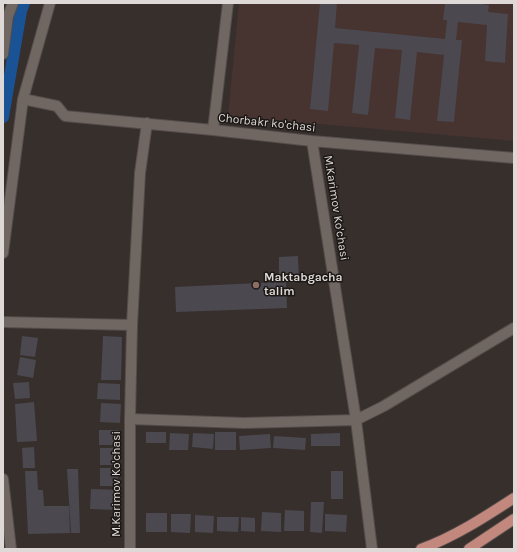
<!DOCTYPE html>
<html>
<head>
<meta charset="utf-8">
<style>
	body { margin:0 }
	#map { position:relative; width:517px; height:552px; overflow:hidden; background:#372f2c; font-family:Karla,sans-serif }
	canvas { display:block }
	.frame { position:absolute; inset:0; border:4px solid #ded9d7; pointer-events:none }
</style>
</head>
<body>
<div id="map">
<canvas width="517" height="552"></canvas>
<div class="frame"></div>
</div>
<script>
const ctx = document.querySelector('canvas').getContext('2d');
ctx.lineJoin = 'round';
function fill(path, color) { ctx.fillStyle = color; ctx.fill(path, 'evenodd'); }
function strokePath(path, color, width, dash) { ctx.strokeStyle = color; ctx.lineWidth = width; ctx.lineCap = dash ? 'butt' : 'round'; ctx.setLineDash(dash || []); ctx.stroke(path); }
function write(font, color, halo, rows, align = 'center') {
  ctx.font = font + ' Karla,sans-serif'; ctx.lineWidth = 3; ctx.setLineDash([]); ctx.textBaseline = 'middle'; ctx.strokeStyle = halo; ctx.fillStyle = color; for (const [text, x, y, turn = 0] of rows) {
    ctx.save(); ctx.translate(x, y); ctx.rotate((+turn || 0) * Math.PI / 180); ctx.textAlign = isNaN(turn) ? turn : align; if (halo) ctx.strokeText(text, 0, 0); ctx.fillText(text, 0, 0); ctx.restore();
  }
}
fill(new Path2D(`
	M239,3H514V141L228,116Z`), '#473330');
strokePath(new Path2D(`
	M3,117L21,11L24,3`), '#1a5296', 12);
fill(new Path2D(`
	M320,3H337L335,28L445,39L447,20H443L445,3H477L489,5L488,12L508,14L505,63L485,61L487,25L458,22L456,40H462L454,122L437,121L444,55L417,52L410,120L395,118L402,50L375,48L368,115L352,113L359,45L334,43L328,111L310,109Z
	M298,256L299,282L286,283L287,308L176,312L175,287L279,282V257Z
	M22,336L38,338L35,357L20,355Z
	M103,336L122,337L121,380H101Z
	M20,357L36,360L33,378L17,375Z
	M29,382L30,398L15,399L13,383Z
	M98,383L120,384V400L97,399Z
	M34,402L37,441L17,442L15,404Z
	M101,403L121,404L120,423L100,422Z
	M99,430H119V445H99Z
	M146,432H166V443H146Z
	M215,432H236V450H215Z
	M170,433L189,434L188,450H169Z
	M193,433L214,434L213,449L192,447Z
	M340,433V446H311V434Z
	M270,434L271,448L240,450L239,436Z
	M274,436L306,438L305,450L273,448Z
	M34,447L35,468H23L22,448Z
	M100,448H118V465H100Z
	M100,468H118V486H100Z
	M67,469H78L80,533H71Z
	M25,471H37L38,490H43L44,506H69L70,533L28,534Z
	M331,471H343V499H331Z
	M91,489L120,490L119,510L90,509Z
	M311,502H324L322,533L310,532Z
	M285,510L304,511V531H284Z
	M262,512L281,513V532L261,531Z
	M146,513H167V532H146Z
	M171,514H191L190,533L171,532Z
	M325,514L347,515L346,532L325,531Z
	M195,515L214,516L213,533L195,532Z
	M217,517H239L238,532L217,531Z
	M241,517L255,518V532L241,531Z`), '#4b484f');
const minor = new Path2D(`
	M3,54L8,16L13,3
	M23,99L57,106L65,116L213,130L312,141L514,158
	M213,130L228,3
	M312,141L356,420L372,549
	M3,253L23,99L50,3
	M3,322L132,325
	M130,419L244,423L356,420L384,406L514,328
	M3,479L11,549
	M130,549V419L132,325L140,173L147,123`);
const primary = new Path2D(`
	M421,549C454,537 485,517 514,498
	M469,549L514,519`);
strokePath(minor, '#544d4b', 12);
strokePath(primary, '#544d4b', 12);
strokePath(minor, '#706763', 10);
strokePath(primary, '#c2877d', 10);
for (const [x, y, r, color] of [
	[256,285,4,"#8d6e63"]
]) { const dot = new Path2D(); dot.arc(x, y, r, 0, 2 * Math.PI); ctx.fillStyle = color; ctx.fill(dot); strokePath(dot, '#1c1816', 1.5); }
write('12px', '#ded9d7', '#1c1816', [
	["Chorbakr ko'chasi",267,123,6],
	["M.Karimov Ko'chasi",336,208,81],
	["M.Karimov Ko'chasi",117,484,-90]
]);
write('bold 12px', '#ded9d7', '#1c1816', [
	["Maktabgacha",264,278],
	["talim",264,292]
], 'left');
</script>
</body>
</html>
